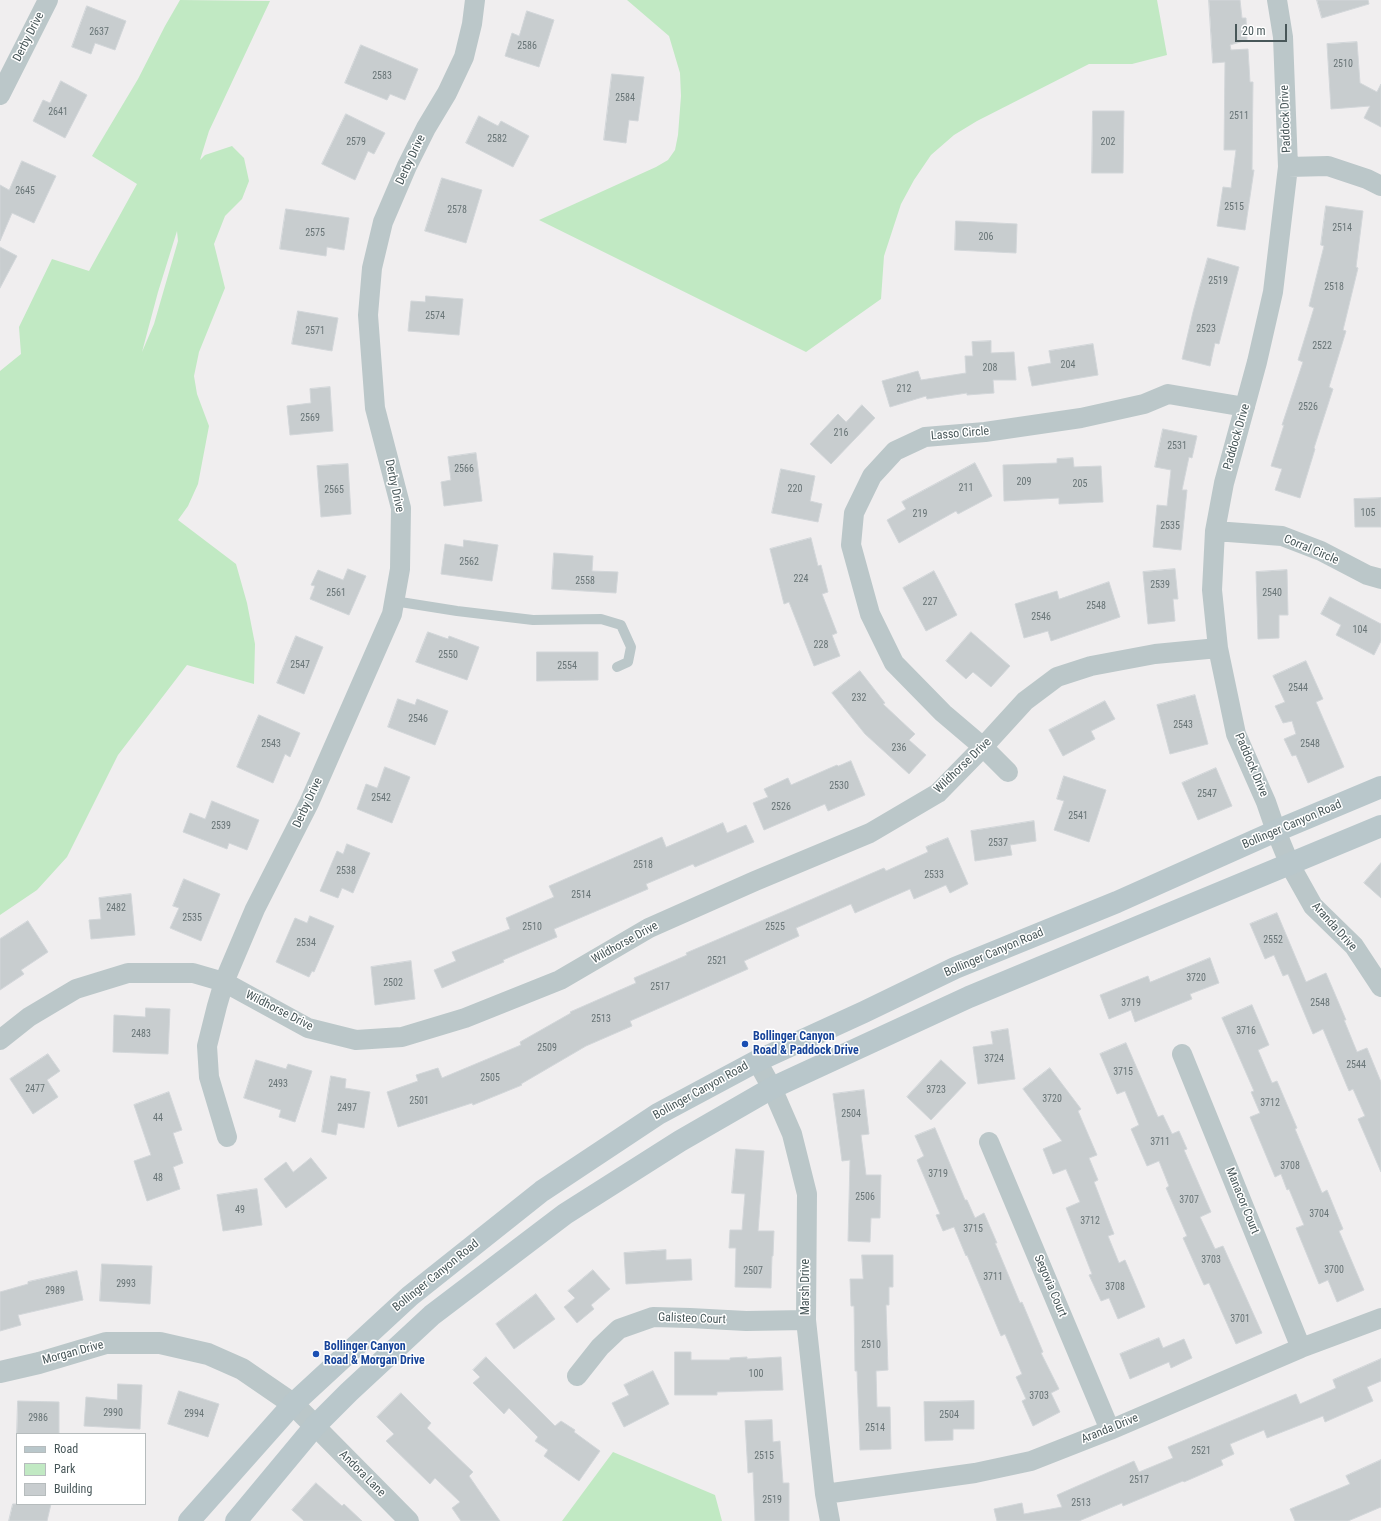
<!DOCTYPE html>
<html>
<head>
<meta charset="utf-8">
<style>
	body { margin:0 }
	#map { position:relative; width:1381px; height:1521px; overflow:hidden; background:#f0eeef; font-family:"Roboto Condensed",sans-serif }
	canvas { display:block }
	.legend { position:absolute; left:16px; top:1433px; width:130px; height:72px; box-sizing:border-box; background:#fff; border:1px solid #b6bcbd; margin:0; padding:5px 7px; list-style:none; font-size:12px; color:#485759 }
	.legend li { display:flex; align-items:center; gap:8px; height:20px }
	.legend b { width:20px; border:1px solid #b6bcbd }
	.scale { position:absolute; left:1235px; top:24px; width:52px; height:18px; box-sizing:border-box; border:2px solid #485759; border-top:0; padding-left:5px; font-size:12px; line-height:14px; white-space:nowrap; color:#485759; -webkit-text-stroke:3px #fff; paint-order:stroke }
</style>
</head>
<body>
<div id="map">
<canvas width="1381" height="1521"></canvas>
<ul class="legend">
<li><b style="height:5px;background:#b9c7cb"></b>Road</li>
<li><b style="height:11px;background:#c1e9c3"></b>Park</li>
<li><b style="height:11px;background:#c8cdcf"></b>Building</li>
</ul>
<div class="scale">20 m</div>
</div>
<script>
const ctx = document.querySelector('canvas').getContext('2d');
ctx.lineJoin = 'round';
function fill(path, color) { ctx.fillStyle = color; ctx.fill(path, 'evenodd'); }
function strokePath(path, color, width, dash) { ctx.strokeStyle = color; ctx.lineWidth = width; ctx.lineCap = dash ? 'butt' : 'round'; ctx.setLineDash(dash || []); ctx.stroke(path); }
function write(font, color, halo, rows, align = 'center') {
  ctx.font = font + ' "Roboto Condensed",sans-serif'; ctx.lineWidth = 3; ctx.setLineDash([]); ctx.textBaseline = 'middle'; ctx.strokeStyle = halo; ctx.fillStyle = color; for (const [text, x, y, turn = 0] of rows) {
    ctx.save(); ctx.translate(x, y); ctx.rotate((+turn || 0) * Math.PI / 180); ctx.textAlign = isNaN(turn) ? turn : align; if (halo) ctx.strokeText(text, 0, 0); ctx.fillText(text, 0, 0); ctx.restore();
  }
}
fill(new Path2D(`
	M180,0L270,1L209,131L200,160L205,155L232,146L244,158L249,181L242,199L225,216L214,244L225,288L199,352L194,376L197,394L209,426L198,484L188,506L178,520L236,564L247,603L255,644L254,684L187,665L118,755L67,857L37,890L0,915V371L21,354L19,327L52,259L89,271L137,184L92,156L138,79L165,26ZM177,231L178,241L154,324L142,352L158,292Z
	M627,0H1157L1167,55L1132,64H1089L977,121L954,135L931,155L914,180L901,204L884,256L881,299L806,352L539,220L656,167L668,160L675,150L678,135L681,96L680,73L669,36Z
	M613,1452L715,1495L722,1521H562Z`), '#c1e9c3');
const building = new Path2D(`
	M1209,0H1240L1242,18H1246L1247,40L1230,45L1231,50L1248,49L1250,82H1253L1252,170H1254L1245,230L1217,226L1223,187L1231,188L1236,150H1224L1225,62L1213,63Z
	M1317,0H1368L1369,4L1322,18Z
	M87,6L126,21L115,50L95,43L91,54L72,47Z
	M527,11L554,20L539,67L505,56L512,33L519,36Z
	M1357,42L1360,83L1377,92L1381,84V127L1364,118L1370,106L1331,109L1327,44Z
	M361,45L418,69L405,100L390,94L387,100L345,83Z
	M612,74L644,77L638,121L629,120L626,143L604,140Z
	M61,81L87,95L65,138L33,121L43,100L50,103Z
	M1093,111H1124L1123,173H1092Z
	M346,114L385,133L374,154L368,151L355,180L322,164Z
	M479,116L498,126L501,121L529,136L513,167L466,143Z
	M22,161L56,176L34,223L12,213L0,241V185L9,190Z
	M442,178L482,190L466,243L425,231Z
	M1326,206L1363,211L1356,267L1358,268L1343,330L1346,331L1329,387L1333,389L1314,448L1315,449L1300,498L1275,490L1282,469L1271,466L1284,425H1282L1303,362L1298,360L1314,308L1309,306L1324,246L1321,245Z
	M286,209L349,218L344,250L327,247L326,256L280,249Z
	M956,221L1017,224L1016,253L955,250Z
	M0,247L17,256L0,288Z
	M1208,258L1239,267L1219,344L1215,343L1210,366L1182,359L1193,312Z
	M426,296L463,299L459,335L408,331L411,301L425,302Z
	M298,311L338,318L332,351L292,344Z
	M991,341V353L1014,352L1016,380H993L994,393L967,395V393L927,399L926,396L890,407L882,381L918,371L921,380L966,373L965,356H973L972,342Z
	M1093,344L1098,375L1032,386L1028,367L1051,363L1049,351Z
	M330,387L333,431L290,435L287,406L311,403L310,389Z
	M862,405L875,418L831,464L810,444L838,414L846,422Z
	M1163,429L1197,436L1192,458L1189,457L1182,490H1187L1181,550L1153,547L1157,505L1167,506L1171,470L1155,467Z
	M476,453L482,501L444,506L441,482L451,480L448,457Z
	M1073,458L1074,467L1101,466L1103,502L1059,504V498L1004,501L1003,465L1057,463V459Z
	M975,463L992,496L958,514L956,511L899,543L887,520L906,509L902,502Z
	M348,464L351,514L321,517L317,466Z
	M781,469L815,476L810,501L822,504L818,522L772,513Z
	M1381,498V527H1355L1354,499Z
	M811,538L818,566L821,565L828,592L822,594L837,633L832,635L840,656L814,666L789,602L784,604L770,549Z
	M464,540L498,545L492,581L441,574L445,544L463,547Z
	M554,553L593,556L592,571L618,572L616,593L552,589Z
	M348,569L366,576L349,615L310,599L315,586L311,585L318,570L343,580Z
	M1175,569L1178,599H1173L1175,621L1148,624L1143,572Z
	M1287,570L1288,615H1279V638L1258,639L1256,572Z
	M934,571L957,615L926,631L903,588Z
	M1109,582L1120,617L1051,641L1048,631L1024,638L1015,604L1057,591L1059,599Z
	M1330,597L1381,624V641L1374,655L1336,635L1341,625L1321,614Z
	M428,632L448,639L449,636L479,647L467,680L416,662Z
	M971,632L1010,666L991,687L973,672L966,679L946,661Z
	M296,636L323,647L304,694L277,683Z
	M537,652H598V680L537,681Z
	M1306,661L1323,699L1316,702L1344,767L1308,783L1296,755L1292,756L1284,739L1296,734L1292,721L1283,723L1275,706L1285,702L1273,676Z
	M860,671L885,703L883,704L915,734L909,740L926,755L909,774L865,734L832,693Z
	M1195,695L1208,744L1170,754L1157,705Z
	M398,699L415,705L417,699L448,711L435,745L388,727Z
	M1105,701L1115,719L1091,731L1095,739L1063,756L1049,730Z
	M259,715L300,733L290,757L285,754L273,783L237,767Z
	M851,761L865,795L828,811L825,804L764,830L753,803L768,797L764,789L788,778L791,785L837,765L838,766Z
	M385,767L410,777L392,823L357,809L366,784L377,788Z
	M1216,768L1232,806L1198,820L1182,783Z
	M1064,776L1106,790L1089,842L1054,830L1064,801L1057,799Z
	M212,801L259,820L247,850L229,843L227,849L183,832L190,813L205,819Z
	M1034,821L1036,841L1010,845L1012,855L975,861L971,831Z
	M723,823L727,833L746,825L754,842L695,867L693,864L646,884L648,889L554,929L557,937L503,960L504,962L442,988L434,970L456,961L452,952L510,929L506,918L554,897L549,886L662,837L666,847Z
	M948,838L968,884L950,893L946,885L914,899L910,889L855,913L851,904L796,928L799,936L744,961L748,969L630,1021L632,1026L586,1046L521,1084L522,1085L473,1105L472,1103L398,1127L387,1092L418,1081L416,1075L438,1068L442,1078L521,1045L520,1042L571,1013L570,1012L636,983L634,978L687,955L686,953L810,900L884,868L886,871L928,852L926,847Z
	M347,844L370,853L353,893L342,888L338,898L320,891L337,851L343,854Z
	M1381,863V898L1364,883Z
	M184,879L220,894L201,941L170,928L179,908L173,906Z
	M131,894L135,935L91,939L89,920L101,919L99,898Z
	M1277,913L1306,982L1326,973L1346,1020H1344L1357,1052L1367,1048L1381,1082V1172L1358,1119L1365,1116L1353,1089L1349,1091L1323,1029L1313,1034L1288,974L1283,976L1274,955L1265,959L1250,924Z
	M310,916L334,926L314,972L312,971L309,977L276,962L295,918L307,923Z
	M28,921L48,952L21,970L24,974L0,990V939Z
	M1210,958L1219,983L1190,994L1192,999L1135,1022L1131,1010L1109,1019L1100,995L1148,976L1150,982Z
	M411,961L415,999L375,1005L371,967Z
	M1252,1005L1269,1045L1258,1050L1272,1083L1277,1081L1297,1128L1295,1129L1322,1193L1327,1190L1343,1229L1339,1231L1364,1290L1337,1302L1328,1280L1319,1284L1296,1228L1304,1225L1289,1189L1287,1190L1281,1174L1275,1177L1250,1117L1260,1113L1251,1092L1254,1091L1222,1018Z
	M146,1008L170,1009L168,1054L113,1052L114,1015L145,1017Z
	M1008,1029L1015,1079L978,1084L973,1047L993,1044L991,1032Z
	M1126,1043L1158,1117L1163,1115L1172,1134L1179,1131L1187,1149L1184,1150L1211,1212L1200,1217L1215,1249L1223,1246L1262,1333L1236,1344L1209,1283L1204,1285L1183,1238L1187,1236L1166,1188L1169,1186L1159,1161L1147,1166L1131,1129L1139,1125L1125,1091L1117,1094L1100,1054Z
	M48,1054L60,1071L47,1080L58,1097L33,1114L10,1079Z
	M256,1060L286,1069L288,1064L312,1071L295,1122L279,1117L281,1110L244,1098Z
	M941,1060L966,1083L931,1120L907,1097Z
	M1050,1068L1081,1109L1078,1111L1097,1155L1089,1158L1098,1180L1094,1182L1114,1234L1108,1236L1119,1263L1125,1260L1145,1307L1118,1319L1109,1298L1101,1301L1089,1275L1092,1274L1066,1208L1080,1202L1066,1169L1053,1174L1043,1149L1062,1141L1023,1089Z
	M331,1076L346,1079L345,1088L370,1092L364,1128L338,1123L336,1135L322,1132Z
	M864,1090L869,1134L861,1135L866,1175H881L880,1218H871L870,1242L848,1241L850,1160L842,1161L833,1094Z
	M169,1092L182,1130L173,1133L183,1163L173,1167L180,1189L147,1201L134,1161L151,1155L134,1105Z
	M935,1128L965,1200H967L975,1218L984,1213L997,1243H995L1020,1303L1022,1302L1043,1352L1041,1353L1059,1389L1051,1393L1060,1412L1033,1426L1022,1401L1026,1399L1016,1377L1022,1374L1005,1334L1001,1336L967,1255L966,1256L954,1227L943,1231L936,1215L940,1214L917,1160L924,1156L915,1136Z
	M736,1149L764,1151L758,1231H774L773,1256H772L771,1288L735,1287L736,1248H729L730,1230H742L745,1194L732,1193Z
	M311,1158L327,1178L286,1208L264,1179L286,1162L293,1172Z
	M257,1189L262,1225L223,1231L217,1195Z
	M666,1250V1260L691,1259L692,1280L626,1284L624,1253Z
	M862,1255H893V1287H889V1305H886L888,1370L876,1371L877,1407H890L891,1449L860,1450L857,1371H855L854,1306H851L850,1279H863Z
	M102,1264L152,1266L150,1304L100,1301Z
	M593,1270L610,1289L591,1305L594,1309L577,1323L564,1307L575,1298L568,1291Z
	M77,1271L83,1300L18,1315L21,1325L0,1331V1292L28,1284V1282Z
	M536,1294L555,1319L514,1349L496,1324Z
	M1159,1338L1163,1348L1184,1339L1192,1358L1171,1368L1169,1362L1130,1379L1120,1354Z
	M675,1352H691V1360H730V1358L747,1357V1359L781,1357L783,1390L717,1392V1395H675Z
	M486,1357L555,1426L561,1421L575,1430L574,1432L600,1451L579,1481L544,1456L548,1450L535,1441L538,1437L509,1408L504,1414L473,1383L480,1377L473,1370Z
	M1381,1359V1381L1367,1387L1373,1401L1325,1422L1323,1416L1267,1438L1264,1430L1230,1444L1234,1454L1221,1460L1223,1465L1184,1482L1183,1481L1123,1506L1122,1503L1079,1521H997L994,1509L1022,1503L1024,1514L1062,1507L1057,1495L1134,1461L1139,1472L1173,1458L1168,1447L1296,1394L1300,1404L1336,1388L1333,1380Z
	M653,1371L669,1404L624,1427L612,1403L629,1395L624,1385Z
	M118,1384L142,1385L140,1429L84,1426L86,1397L117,1400Z
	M179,1391L219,1404L208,1437L168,1424Z
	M401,1393L431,1423L427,1428L473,1472L469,1476L500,1521H461L452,1508L460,1502L435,1478L430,1484L386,1441L394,1434L377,1417Z
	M18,1401L59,1402V1434H17Z
	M974,1401V1429H953V1440L925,1441L924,1402Z
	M772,1420L773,1442L780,1441L783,1483H789V1521H755L753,1472L748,1473L745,1421Z
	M1381,1460V1507L1348,1521H1295L1290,1509L1350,1484L1346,1476Z
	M316,1483L342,1506L344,1504L362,1521H304L292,1510Z
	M13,1504H51L47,1521H9Z`);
fill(building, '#c8cdcf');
strokePath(building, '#d2d6d9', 1);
strokePath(new Path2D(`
	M394,601L457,611L533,620L601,619L621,625L631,647L628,662L617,667`), '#bbc7c9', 10);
strokePath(new Path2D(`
	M1277,0L1283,37L1288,167L1273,292L1257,362L1224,483L1215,531L1212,590L1218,648L1236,734L1266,802L1276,831L1290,865L1313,906L1354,946L1381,987
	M0,95L48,0
	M1288,167L1328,166L1367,179L1381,186
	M1215,531L1282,536L1321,551L1367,575L1381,579
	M1008,772L983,747L943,713L894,663L870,614L851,545L854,513L872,476L895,451L925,437L985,432L1081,418L1144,404L1168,394L1245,407
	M0,1040L29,1017L76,989L128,973H193L224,982L308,1028L356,1040L402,1037L465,1018L560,980L649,928L755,881L870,833L938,793L983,747L1025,701L1057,677L1091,666L1155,654L1218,648
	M1182,1054L1301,1348
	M757,1061L772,1088L792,1134L807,1194L806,1320L825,1494L830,1521
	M227,1137L209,1077L207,1046L217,1006L224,982L255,909L309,803L392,614L400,569L401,508L375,408L368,315L372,268L383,222L407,166L426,128L447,93L464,57L472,24L475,0
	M989,1142L1110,1430
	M577,1376L600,1347L619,1329L653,1317L690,1318L746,1321L806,1320
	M315,1426L409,1521
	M825,1494L975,1473L1031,1461L1110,1430L1301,1348L1381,1318`), '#bbc7c9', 20);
strokePath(new Path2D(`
	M0,1372L39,1363L106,1343H160L208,1354L242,1369L293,1404L315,1426`), '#bbc7c9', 22);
strokePath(new Path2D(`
	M189,1521L293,1404L410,1296L542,1191L658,1114L757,1061L864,1012L955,968L1117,902L1276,831L1381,787
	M236,1521L315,1426L349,1392L432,1315L565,1214L680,1141L772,1088L969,997L1381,826`), '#b9c7cb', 22);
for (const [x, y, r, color] of [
	[745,1044,4,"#1a4fb4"],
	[316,1354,4,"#1a4fb4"]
]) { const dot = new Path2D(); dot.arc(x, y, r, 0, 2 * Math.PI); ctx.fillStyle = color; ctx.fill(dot); strokePath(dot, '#fff', 1.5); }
write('10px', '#687476', null, [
	["2637",99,32],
	["2586",527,46],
	["2510",1343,64],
	["2583",382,76],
	["2584",625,98],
	["2641",58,112],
	["2511",1239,116],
	["2582",497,139],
	["2579",356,142],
	["202",1108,142],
	["2645",25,191],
	["2515",1234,207],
	["2578",457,210],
	["2514",1342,228],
	["2575",315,233],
	["206",986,237],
	["2519",1218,281],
	["2518",1334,287],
	["2574",435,316],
	["2523",1206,329],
	["2571",315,331],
	["2522",1322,346],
	["204",1068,365],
	["208",990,368],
	["212",904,389],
	["2526",1308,407],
	["2569",310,418],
	["216",841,433],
	["2531",1177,446],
	["2566",464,469],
	["209",1024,482],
	["205",1080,484],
	["211",966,488],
	["220",795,489],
	["2565",334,490],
	["105",1368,513],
	["219",920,514],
	["2535",1170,526],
	["2562",469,562],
	["224",801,579],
	["2558",585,581],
	["2539",1160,585],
	["2561",336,593],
	["2540",1272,593],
	["227",930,602],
	["2548",1096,606],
	["2546",1041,617],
	["104",1360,630],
	["228",821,645],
	["2550",448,655],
	["2547",300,665],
	["2554",567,666],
	["2544",1298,688],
	["232",859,698],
	["2546",418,719],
	["2543",1183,725],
	["2543",271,744],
	["2548",1310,744],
	["236",899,748],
	["2530",839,786],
	["2547",1207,794],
	["2542",381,798],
	["2526",781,807],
	["2541",1078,816],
	["2539",221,826],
	["2537",998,843],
	["2518",643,865],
	["2538",346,871],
	["2533",934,875],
	["2514",581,895],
	["2482",116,908],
	["2535",192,918],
	["2510",532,927],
	["2525",775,927],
	["2552",1273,940],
	["2534",306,943],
	["2521",717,961],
	["3720",1196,978],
	["2502",393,983],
	["2517",660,987],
	["3719",1131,1003],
	["2548",1320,1003],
	["2513",601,1019],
	["3716",1246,1031],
	["2483",141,1034],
	["2509",547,1048],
	["3724",994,1059],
	["2544",1356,1065],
	["3715",1123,1072],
	["2505",490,1078],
	["2493",278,1084],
	["2477",35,1089],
	["3723",936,1090],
	["3720",1052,1099],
	["2501",419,1101],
	["3712",1270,1103],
	["2497",347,1108],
	["2504",851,1114],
	["44",158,1118],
	["3711",1160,1142],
	["3708",1290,1166],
	["3719",938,1174],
	["48",158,1178],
	["2506",865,1197],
	["3707",1189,1200],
	["49",240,1210],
	["3704",1319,1214],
	["3712",1090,1221],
	["3715",973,1229],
	["3703",1211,1260],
	["3700",1334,1270],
	["2507",753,1271],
	["3711",993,1277],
	["2993",126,1284],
	["3708",1115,1287],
	["2989",55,1291],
	["3701",1240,1319],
	["2510",871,1345],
	["100",756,1374],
	["3703",1039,1396],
	["2990",113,1413],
	["2994",194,1414],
	["2504",949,1415],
	["2986",38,1418],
	["2514",875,1428],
	["2521",1201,1451],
	["2515",764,1456],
	["2517",1139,1480],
	["2519",772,1500],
	["2513",1081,1503]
]);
write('12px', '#485759', '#fff', [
	["Derby Drive",29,37,-63],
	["Paddock Drive",1286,119,-92],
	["Derby Drive",411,160,-65],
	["Lasso Circle",960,434,-5],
	["Paddock Drive",1237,437,-74],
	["Derby Drive",394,486,78],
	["Corral Circle",1311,550,23],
	["Paddock Drive",1251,765,67],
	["Wildhorse Drive",963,766,-44],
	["Derby Drive",308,803,-65],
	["Bollinger Canyon Road",1292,825,-23],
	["Aranda Drive",1334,927,48],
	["Wildhorse Drive",625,943,-29],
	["Bollinger Canyon Road",994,953,-23],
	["Wildhorse Drive",279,1011,27],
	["Bollinger Canyon Road",701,1091,-29],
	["Manacor Court",1242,1201,68],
	["Bollinger Canyon Road",436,1276,-39],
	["Segovia Court",1050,1286,67],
	["Marsh Drive",806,1287,-90],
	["Galisteo Court",692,1319,2],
	["Morgan Drive",73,1353,-15],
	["Aranda Drive",1110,1429,-22],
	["Andora Lane",362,1474,45]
]);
write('bold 12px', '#164399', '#fff', [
	["Bollinger Canyon",753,1037],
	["Road & Paddock Drive",753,1051],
	["Bollinger Canyon",324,1347],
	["Road & Morgan Drive",324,1361]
], 'left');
</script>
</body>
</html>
